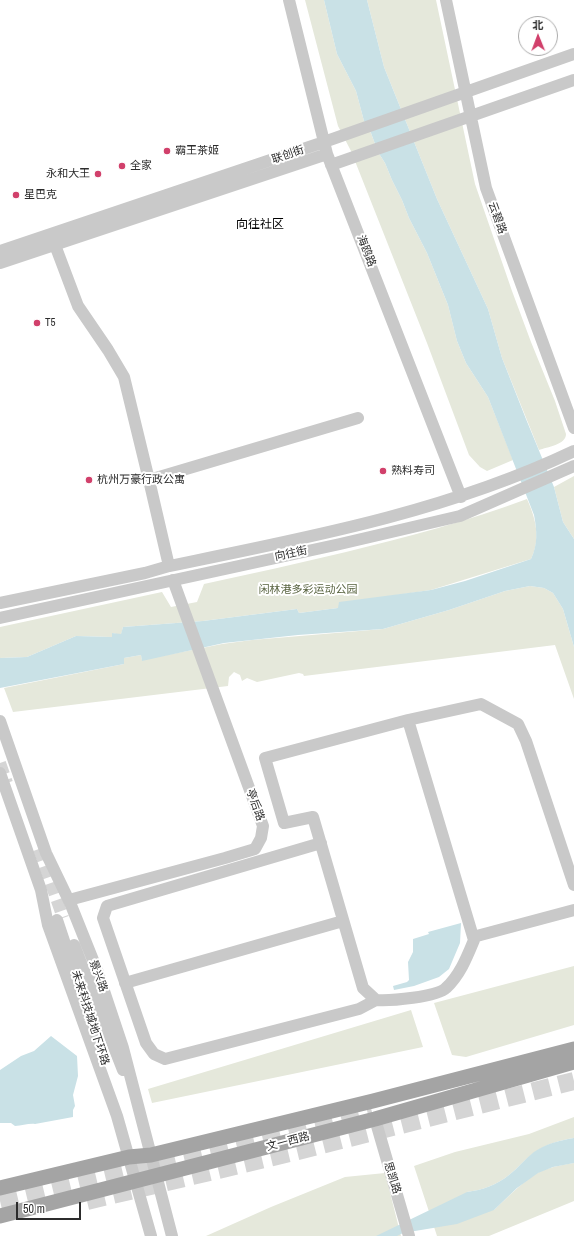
<!DOCTYPE html>
<html>
<head>
<meta charset="utf-8">
<style>
	body { margin:0 }
	#map { position:relative; width:574px; height:1236px; overflow:hidden; background:#fff; font-family:"Archivo Narrow","Noto Sans SC",sans-serif }
	canvas { display:block }
	.north { position:absolute; left:518px; top:16px; width:40px; height:40px; box-sizing:border-box; background:#fff; border:1px solid #ababab; border-radius:50%; rotate:359deg; font-size:11px; font-weight:700; line-height:16px; text-align:center; color:#2c2c2c }
	.north::after { content:''; display:block; margin:auto; width:14px; height:18px; background:#d1406b; clip-path:polygon(50% 0,100% 100%,50% 72%,0 100%) }
	.scale { position:absolute; left:16px; top:1202px; width:65px; height:18px; box-sizing:border-box; border:2px solid #2c2c2c; border-top:0; padding-left:5px; font-size:12px; line-height:14px; white-space:nowrap; color:#2c2c2c; -webkit-text-stroke:3px #fff; paint-order:stroke }
</style>
</head>
<body>
<div id="map">
<canvas width="574" height="1236"></canvas>
<div class="north">北</div>
<div class="scale">50 m</div>
</div>
<script>
const ctx = document.querySelector('canvas').getContext('2d');
ctx.lineJoin = 'round';
function fill(path, color) { ctx.fillStyle = color; ctx.fill(path, 'evenodd'); }
function strokePath(path, color, width, dash) { ctx.strokeStyle = color; ctx.lineWidth = width; ctx.lineCap = dash ? 'butt' : 'round'; ctx.setLineDash(dash || []); ctx.stroke(path); }
function write(font, color, halo, rows, align = 'center') {
  ctx.font = font + ' "Archivo Narrow","Noto Sans SC",sans-serif'; ctx.lineWidth = 4; ctx.setLineDash([]); ctx.textBaseline = 'middle'; ctx.strokeStyle = halo; ctx.fillStyle = color; for (const [text, x, y, turn = 0] of rows) {
    ctx.save(); ctx.translate(x, y); ctx.rotate((+turn || 0) * Math.PI / 180); ctx.textAlign = isNaN(turn) ? turn : align; if (halo) ctx.strokeText(text, 0, 0); ctx.fillText(text, 0, 0); ctx.restore();
  }
}
fill(new Path2D(`
	M305,0H324L337,54L356,91L364,121L371,133L378,152L385,163L392,180L402,200L409,218L427,253L448,305L457,341L466,363L488,397L513,460L487,471L480,467L469,455L427,343L351,151L338,126Z
	M367,0H436L475,184L512,291L531,342L555,401L566,434C566,445 547,447 539,450L502,358L488,309L437,199L384,67Z
	M574,476V539L563,522L554,487Z
	M527,499C536,519 541,539 531,559L431,590L397,595L338,608L299,613L297,609L203,621L123,627L121,635L112,633V637L76,636L27,657L0,658V627L162,592L171,607L197,602L204,584C251,574 299,563 346,552C407,537 468,521 527,499Z
	M530,586L544,588L553,593L563,609L574,647V699L555,645L304,676L303,674L299,673L257,682L247,678L242,681L240,675L234,672L229,677L228,686L13,712L4,688L124,664V658L141,655L142,660L222,644L252,640L383,629L449,610L505,591Z
	M574,966V1025L466,1057L452,1055L434,1003Z
	M411,1010L423,1047L152,1103L148,1089Z
	M574,1117V1138C561,1140 545,1144 534,1153C525,1159 518,1168 509,1175C497,1185 482,1190 467,1192L494,1210C508,1197 521,1183 537,1173C549,1167 562,1165 574,1163V1201L489,1236H437L414,1166L455,1152L529,1134Z
	M385,1173L401,1236H206L271,1207L345,1177Z`), '#e5e8db');
fill(new Path2D(`
	M324,0H367L384,67L437,199L488,309L502,358L526,419L554,487L563,522L574,539V647L563,609L553,593L544,588L530,586L505,591L449,610L383,629L298,635L224,643L142,661L141,655L124,658V664L0,688V658L27,657L76,636L112,637V633L121,634L123,627L203,621L297,609L299,613L338,608L339,602L431,590L465,581L531,559C538,544 537,531 534,515L488,397L466,363L457,341L448,305L427,253L409,218L402,200L392,180L385,163L378,152L371,133L364,121L356,91L337,54Z
	M461,923L460,943L449,969L439,977L414,986L394,990L393,986L407,982L409,980L408,962L413,952V939L429,934L428,932Z
	M51,1036L77,1056L78,1076L73,1095L75,1106L73,1110V1117L35,1124C29,1123 22,1126 15,1126L11,1123H0V1070L21,1056L34,1051Z
	M574,1138V1163L553,1167L538,1173L517,1188L494,1210L457,1224L403,1233L397,1236H376L467,1192C482,1190 497,1185 509,1175C518,1168 525,1159 534,1152C545,1144 561,1140 574,1138Z`), '#c9e1e6');
strokePath(new Path2D(`
	M0,763L7,783
	M39,849L63,918`), '#d5d5d5', 12, [12, 6]);
strokePath(new Path2D(`
	M0,1201L372,1112
	M87,1201L298,1151L574,1081`), '#d5d5d5', 18, [18, 9]);
strokePath(new Path2D(`
	M289,0L327,154L461,497
	M446,0L486,188L574,428
	M331,165L574,80
	M55,245L78,306L108,350L124,377L149,480L169,566
	M0,251L324,142L574,54
	M0,263L327,154
	M149,480L358,418
	M0,603L145,573L169,566C306,538 446,512 574,451
	M0,618L340,544L460,516L574,466
	M408,720L474,940C467,957 460,975 446,988C437,997 390,1001 376,1000L363,988L313,817L284,823L265,758Z
	M408,720L481,704L518,724L526,741L574,885
	M0,721L46,853L71,905L97,970L123,1048L172,1236
	M0,773L41,890L48,925L117,1116L151,1236
	M321,843L107,906L103,918L146,1043L154,1054L165,1059L359,1009L376,1000
	M69,900L225,858L255,849L261,838L263,826L173,580
	M57,920L94,1031
	M473,937L574,910
	M74,945L123,1070
	M125,983L343,921
	M375,1119L409,1236`), '#c9c9c9', 12);
strokePath(new Path2D(`
	M0,1188L129,1157L151,1155L373,1101L574,1049
	M0,1216L375,1119L574,1062`), '#a4a4a4', 15);
for (const [x, y, r, color] of [
	[167,151,4,"#d1406b"],
	[122,166,4,"#d1406b"],
	[98,174,4,"#d1406b"],
	[16,195,4,"#d1406b"],
	[37,323,4,"#d1406b"],
	[383,471,4,"#d1406b"],
	[89,480,4,"#d1406b"]
]) { const dot = new Path2D(); dot.arc(x, y, r, 0, 2 * Math.PI); ctx.fillStyle = color; ctx.fill(dot); strokePath(dot, '#fff', 1.5); }
write('11px', '#2c2c2c', '#fff', [
	["霸王茶姬",175,151],
	["全家",130,166],
	["永和大王",90,174,"right"],
	["星巴克",24,195],
	["T5",45,323],
	["熟料寿司",391,471],
	["杭州万豪行政公寓",97,480]
], 'left');
write('11px', '#2c2c2c', '#fff', [
	["联创街",288,155,-19],
	["云碧路",497,218,70],
	["海鸥路",366,251,69],
	["向往街",291,554,-12],
	["亭后路",255,805,70],
	["景兴路",98,976,70],
	["未来科技城地下环路",90,1018,72],
	["文一西路",288,1142,-15],
	["思凯路",392,1178,73]
]);
write('11px', '#57623f', '#fff', [
	["闲林港多彩运动公园",308,590]
]);
write('12px', '#000', '#fff', [
	["向往社区",260,225]
]);
</script>
</body>
</html>
